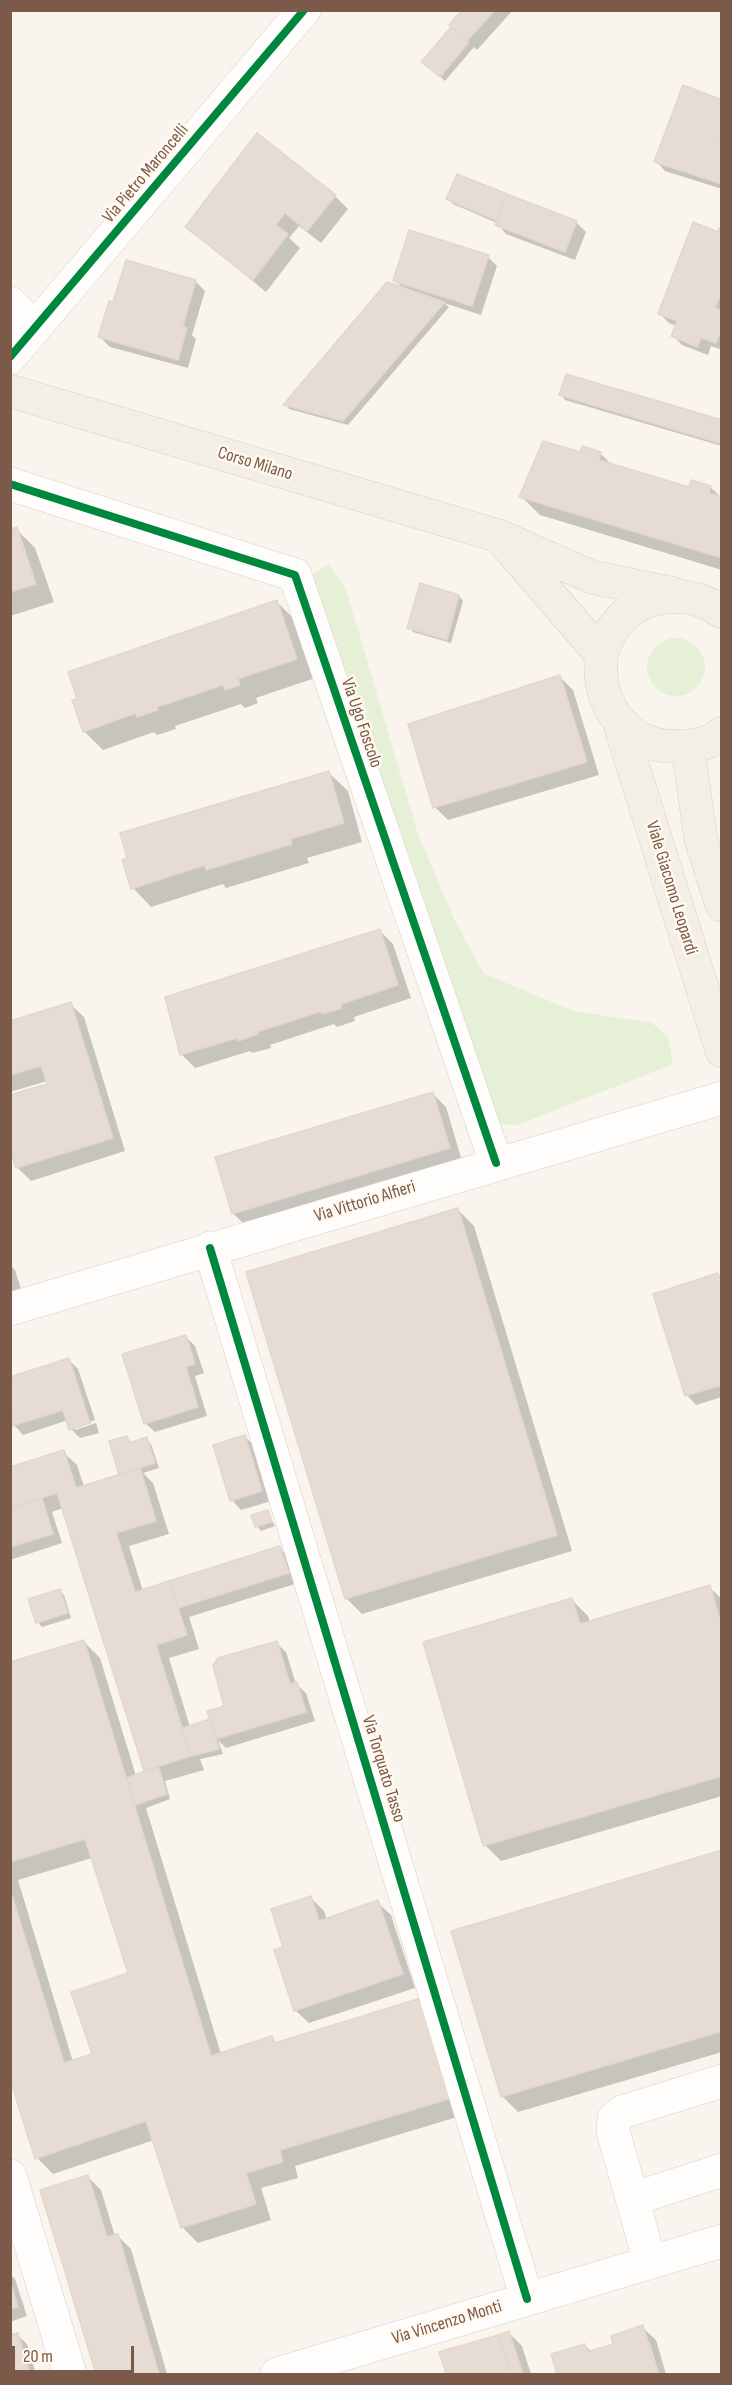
<!DOCTYPE html>
<html>
<head>
<meta charset="utf-8">
<style>
	body { margin:0 }
	#map { position:relative; width:732px; height:2385px; overflow:hidden; background:#f9f4ed; font-family:"Sofia Sans Condensed",sans-serif }
	canvas { display:block }
	.frame { position:absolute; inset:0; border:12px solid #7b5a49; pointer-events:none }
	.scale { position:absolute; left:12px; top:2346px; width:122px; height:27px; box-sizing:border-box; border:3px solid #7b5a49; border-top:0; padding-left:8px; font-size:18px; line-height:21px; white-space:nowrap; color:#7b5a49; -webkit-text-stroke:4px #fff9f0; paint-order:stroke }
</style>
</head>
<body>
<div id="map">
<canvas width="732" height="2385"></canvas>
<div class="frame"></div>
<div class="scale">20 m</div>
</div>
<script>
const ctx = document.querySelector('canvas').getContext('2d');
ctx.lineJoin = 'round';
function fill(path, color) { ctx.fillStyle = color; ctx.fill(path, 'evenodd'); }
function strokePath(path, color, width, dash) { ctx.strokeStyle = color; ctx.lineWidth = width; ctx.lineCap = dash ? 'butt' : 'round'; ctx.setLineDash(dash || []); ctx.stroke(path); }
function write(font, color, halo, rows, align = 'center') {
  ctx.font = font + ' "Sofia Sans Condensed",sans-serif'; ctx.lineWidth = 5; ctx.setLineDash([]); ctx.textBaseline = 'middle'; ctx.strokeStyle = halo; ctx.fillStyle = color; for (const [text, x, y, turn = 0] of rows) {
    ctx.save(); ctx.translate(x, y); ctx.rotate((+turn || 0) * Math.PI / 180); ctx.textAlign = isNaN(turn) ? turn : align; if (halo) ctx.strokeText(text, 0, 0); ctx.fillText(text, 0, 0); ctx.restore();
  }
}
fill(new Path2D(`
	M329,564L346,589L418,834L455,921L484,974L574,1011L652,1023L668,1037L673,1064L518,1125L496,1124L311,575Z
	M647 667a29 29 0 1 1 58 0a29 29 0 1 1-58 0Z`), '#e6f0d7');
fill(new Path2D(`
	M464,10H513L477,50L474,47L445,81L423,61Z
	M722,102V189L665,171L656,161Z
	M335,196L348,209L321,243L299,226L289,238L300,248L266,292L187,227Z
	M448,199L576,222L586,232L575,260L506,234L497,223L453,204Z
	M722,230V350L711,346L708,355L682,345L673,336L677,326L669,323L659,313Z
	M488,257L497,266L481,315L444,303L449,307L348,425L289,409L285,404L403,288L395,280Z
	M195,281L205,291L192,335L196,339L188,368L110,347L100,337Z
	M561,395L722,422V446L565,400Z
	M600,453L612,465L690,489L710,487L722,498V570L540,515L521,496L581,454Z
	M16,529L35,548L54,602L10,616V531Z
	M421,585L459,596L463,601L451,643L413,632L409,627Z
	M277,602L296,621L315,678L256,698L258,703L245,708L241,704L175,726L176,729L157,735L154,732L103,750L84,731Z
	M560,677L573,690L599,775L448,820L435,807Z
	M329,773L348,791L362,842L307,858L309,863L226,888L223,884L151,907L133,888Z
	M380,931L393,944L411,998L354,1017L355,1021L337,1027L334,1024L270,1045L271,1048L252,1053L250,1051L195,1068L181,1054L171,1022Z
	M70,1004L84,1017L125,1151L31,1181L17,1167L48,1085L47,1081L10,1092V1022Z
	M432,1093L446,1107L462,1161L247,1227L233,1213Z
	M458,1210L474,1226L572,1551L362,1614L346,1598Z
	M10,1265L15,1270L24,1299L10,1303Z
	M718,1275L722,1279V1397L696,1405L687,1395Z
	M186,1337L195,1346L204,1373L195,1376L207,1416L155,1432L145,1423Z
	M68,1359L78,1369L95,1420L75,1427V1430L96,1423L99,1433L80,1438L71,1429L68,1420L23,1435L14,1425L10,1415V1378Z
	M127,1437L132,1444L146,1439L151,1444L159,1468L143,1473L153,1483L169,1534L129,1546L143,1591L280,1548L289,1558L298,1583L189,1617L199,1649L169,1658L190,1727L211,1720L226,1707L276,1643L286,1652L296,1684L306,1693L315,1721L226,1748L218,1740L223,1754L200,1759L204,1770L165,1781L170,1799L146,1808L221,2054L271,2038L278,2044L421,2000L467,2114L295,2166L298,2178L261,2188L271,2220L198,2243L182,2227L154,2140L53,2174L37,2158L10,2075V1663L84,1642L100,1658L136,1776L147,1772L63,1508L52,1512L62,1543L10,1560V1468L63,1452L77,1465L84,1487L121,1475ZM92,1858L130,1974L94,2055L73,2062L18,1880Z
	M245,1437L255,1446L271,1501L241,1510L232,1500Z
	M267,1512L275,1526L261,1531L257,1526Z
	M709,1587L722,1599V1796L501,1861L485,1845L572,1600L588,1616L590,1622Z
	M59,1590L64,1595L71,1618L42,1627L38,1622Z
	M722,1852V2052L518,2112L502,2096Z
	M311,1898L324,1911L327,1920L377,1902L391,1915L415,1988L309,2023L295,2010L285,1949Z
	M88,2177L101,2190L115,2236H118L131,2249L167,2374H98L42,2191Z
	M10,2274L15,2279L27,2316L10,2322Z
	M642,2327L656,2340L666,2374H659L649,2341H646L656,2374H559L553,2355L584,2345L592,2352L615,2345Z
	M509,2333L522,2346L531,2374H448L441,2353Z
	M17,2335L27,2344L36,2374H10V2337Z`), '#0003');
const building = new Path2D(`
	M462,10H495L467,41L449,25Z
	M451,27L469,42L440,77L421,62Z
	M683,85L722,100V133L719,142L722,143V184L654,162Z
	M257,133L336,195L307,231L285,213L276,225L288,234L253,280L185,227Z
	M457,174L507,194L497,221L446,199Z
	M507,194L577,221L565,252L495,225Z
	M693,222L718,232L719,228L722,229V290L715,308L722,311V330L716,343L701,338L698,347L671,336L677,321L658,314Z
	M409,230L489,255L472,306L393,281Z
	M126,260L196,280L183,326L187,328L178,360L98,337L109,301L113,302Z
	M387,282L445,302L343,421L283,405Z
	M566,374L722,420V444L559,395Z
	M543,441L580,452L582,446L601,452L599,460L689,487L691,480L711,486L709,493L722,497V558L519,497Z
	M17,527L36,584L10,592V529Z
	M420,583L459,595L447,640L407,628Z
	M277,600L297,659L238,679L240,685L225,690L223,685L157,707L158,710L137,717L136,713L83,732L72,700L77,699L68,672Z
	M560,675L587,762L433,808L408,724Z
	M329,771L344,823L290,839L292,844L206,870L205,865L131,889L122,860L127,858L120,833Z
	M380,929L398,985L341,1004L342,1008L322,1014V1011L257,1032L258,1034L238,1041L237,1038L180,1055L165,997Z
	M71,1002L113,1138L16,1168L10,1150V1095L47,1084L41,1066L10,1075V1021Z
	M433,1092L450,1148L232,1214L215,1157Z
	M458,1208L557,1535L345,1599L246,1272Z
	M718,1273L722,1283V1385L685,1396L653,1294Z
	M186,1335L195,1364L186,1367L198,1407L144,1424L122,1354Z
	M69,1358L90,1423L69,1430L63,1410L12,1426L10,1377Z
	M245,1435L262,1491L230,1501L213,1445Z
	M127,1436L129,1443L147,1437L155,1463L119,1475L109,1441Z
	M64,1450L76,1488L140,1468L156,1521L116,1533L135,1592L169,1581L187,1635L156,1645L191,1756L144,1771L57,1493L10,1508V1467Z
	M42,1498L53,1534L10,1547V1508Z
	M268,1510L272,1522L255,1527L251,1515Z
	M280,1546L289,1573L178,1608L169,1581Z
	M710,1585L722,1626V1776L483,1846L423,1642L572,1598L580,1624Z
	M60,1589L68,1613L36,1623L28,1599Z
	M84,1640L211,2056L272,2036L275,2043L421,1998L452,2098L280,2150L283,2162L246,2173L256,2204L181,2228L146,2121L35,2159L10,2079V1889L64,2063L92,2054L71,1992L128,1973L85,1839L10,1862V1662Z
	M277,1641L290,1684L297,1682L306,1712L216,1739L207,1711L224,1706L213,1666L218,1658Z
	M210,1719L219,1749L191,1756L182,1728Z
	M158,1766L167,1794L135,1805L127,1778Z
	M722,1850V2031L501,2097L451,1931Z
	M311,1896L319,1921L378,1900L403,1974L294,2011L274,1950L283,1947L271,1909Z
	M88,2175L107,2237L118,2234L159,2374H96L40,2190Z
	M10,2281L18,2307L10,2309Z
	M643,2325L658,2374H557L551,2354L585,2344L587,2352L613,2344L611,2336Z
	M509,2331L511,2337L523,2374H510L498,2335Z
	M18,2333L30,2374H10V2335Z
	M498,2335L510,2374H446L439,2352Z`);
fill(building, '#e6dcd3');
strokePath(building, '#e2d7cf', 1.5);
const minor = new Path2D(`
	M10,303L35,328
	M10,357L304,10
	M10,484L295,575L496,1163
	M210,1248L527,2299
	M10,1309L722,1098
	M10,2176L70,2374
	M633,2199L722,2170
	M650,2262L613,2131L614,2119L622,2112L722,2081
	M277,2374L722,2241`);
const major = new Path2D(`
	M10,391L499,536L592,577L674,594
	M504,542L601,654
	M722,612C678,580 616,599 602,653C600,658 601,665 601,671C602,708 627,742 666,746C684,747 708,747 722,733
	M620,725L722,1051
	M688,748L701,840L722,905`);
strokePath(minor, '#d8d0ca', 34);
strokePath(major, '#dad0ca', 34);
strokePath(minor, '#fefdfc', 33);
strokePath(major, '#f3eee6', 33);
strokePath(new Path2D(`
	M10,357L304,10
	M10,484L295,575L496,1163
	M210,1248L527,2299`), '#00873e', 8);
write('18px', '#7b5a49', '#fff9f0', [
	["Via Pietro Maroncelli",146,174,-50],
	["Corso Milano",255,464,17],
	["Via Ugo Foscolo",361,723,71],
	["Viale Giacomo Leopardi",671,888,73],
	["Via Vittorio Alfieri",365,1202,-17],
	["Via Torquato Tasso",383,1769,73],
	["Via Vincenzo Monti",447,2323,-17]
]);
</script>
</body>
</html>
